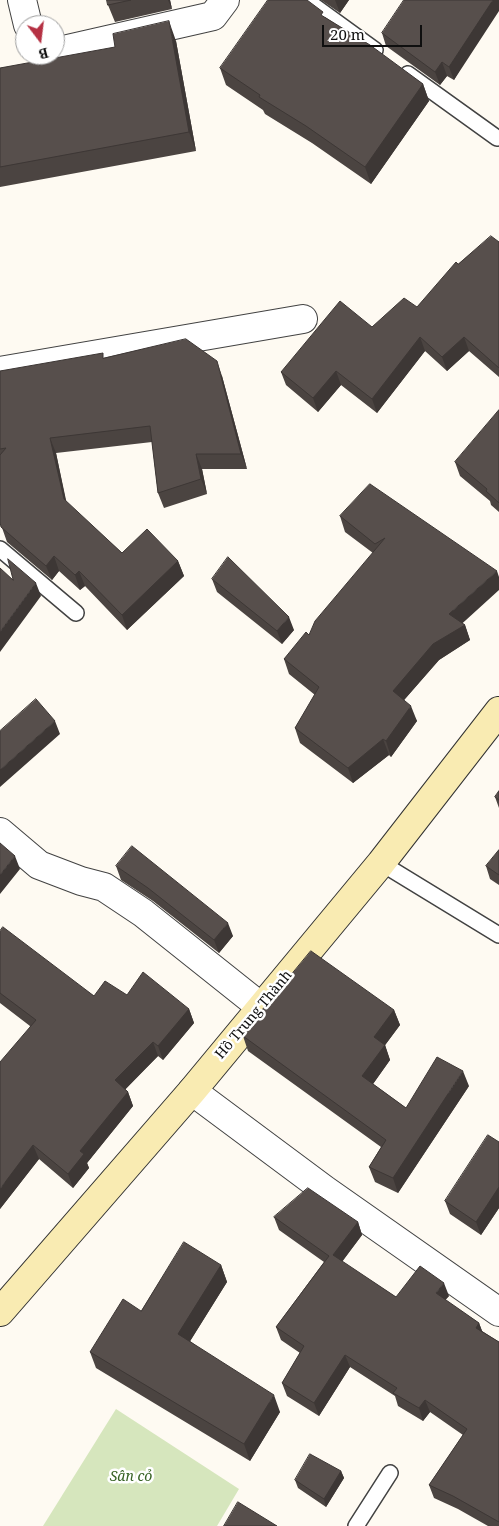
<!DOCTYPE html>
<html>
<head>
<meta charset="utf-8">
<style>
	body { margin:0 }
	#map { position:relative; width:499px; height:1526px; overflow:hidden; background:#fefaf2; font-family:"Noto Serif",serif }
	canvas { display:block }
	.north { position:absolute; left:15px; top:15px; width:50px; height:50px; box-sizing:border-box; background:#fff; border:1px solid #9f9f9f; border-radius:50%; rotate:165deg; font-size:14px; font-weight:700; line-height:20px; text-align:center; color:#0f0f0f }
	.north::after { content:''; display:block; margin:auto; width:18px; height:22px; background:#b53143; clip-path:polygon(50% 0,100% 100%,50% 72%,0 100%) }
	.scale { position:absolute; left:322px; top:25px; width:100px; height:22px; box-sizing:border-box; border:2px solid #0f0f0f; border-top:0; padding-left:6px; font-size:15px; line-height:18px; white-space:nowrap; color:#0f0f0f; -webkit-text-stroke:4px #fff; paint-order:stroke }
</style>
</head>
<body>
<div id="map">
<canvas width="499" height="1526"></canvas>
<div class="north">B</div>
<div class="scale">20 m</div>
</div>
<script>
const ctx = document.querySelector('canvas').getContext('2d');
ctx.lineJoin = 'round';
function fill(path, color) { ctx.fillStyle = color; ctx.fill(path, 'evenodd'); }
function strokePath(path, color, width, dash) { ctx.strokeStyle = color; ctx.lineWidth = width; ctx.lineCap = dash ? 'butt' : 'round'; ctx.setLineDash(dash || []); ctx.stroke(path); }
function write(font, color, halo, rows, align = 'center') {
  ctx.font = font + ' "Noto Serif",serif'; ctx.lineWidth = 5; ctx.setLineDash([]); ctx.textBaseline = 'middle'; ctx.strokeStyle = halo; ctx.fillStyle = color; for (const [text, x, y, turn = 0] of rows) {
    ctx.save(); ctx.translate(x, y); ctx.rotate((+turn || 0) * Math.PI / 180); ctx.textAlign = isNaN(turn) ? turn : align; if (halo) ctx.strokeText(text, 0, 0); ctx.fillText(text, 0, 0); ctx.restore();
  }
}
fill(new Path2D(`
	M116,1409L239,1489L217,1526H43Z`), '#d6e6bd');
const lane = new Path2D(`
	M306,0L375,50
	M408,74L497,138
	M0,549L76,613
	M381,863L499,935
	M356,1526L390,1473`);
const street = new Path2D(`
	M22,0L28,25
	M55,52L213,16L225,0
	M0,371L303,319
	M0,832L39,865L81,881L104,887L143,913L261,1007
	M192,1091L325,1190L499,1312`);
const secondary = new Path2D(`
	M0,1312L192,1091L381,863L499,711`);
strokePath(lane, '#424242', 18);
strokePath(street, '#424242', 30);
strokePath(secondary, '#313131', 30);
strokePath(lane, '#fff', 15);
strokePath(street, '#fff', 28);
strokePath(secondary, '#f9ebb2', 28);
fill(new Path2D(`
	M107,0H170L172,9L115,22L108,5Z
	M321,0H349L340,13Z
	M499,0L454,80L447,76L440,85L386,46L382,33Z
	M325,17L423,84L429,101L371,184L312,143L265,114L263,110L226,85L220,68Z
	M176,41L196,151L0,187V68Z
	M499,242V377L469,351L447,371L425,351L377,413L341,385L318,412L286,385L281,372L372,327L417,307L458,264Z
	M104,358L222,376L247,469H202L207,494L164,508L158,493L152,442L56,453L66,502L122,553L178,561L184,576L127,630L85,586L80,590L59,571L52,580L7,542L0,522V371Z
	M499,410V512L491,505L490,501L460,476L455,462Z
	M370,484L462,623L465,625L470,640L439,660L404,700L417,721L391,757L389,755L353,783L300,743L295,728L315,695L289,674L284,659L309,635L373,553L345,532L340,516Z
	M212,579L294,630L282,644L217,592Z
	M499,791V808L495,797Z
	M499,850V885L490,879L486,866Z
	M116,866L233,936L219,953L153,901L121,880Z
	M0,931L94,996L127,995L189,1009L194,1023L163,1060L158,1056L125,1089L128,1092L133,1106L87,1163L89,1168L73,1188L39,1159L0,1209L30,1026L0,1003Z
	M394,1010L400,1025L385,1045L390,1060L373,1084L406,1108L469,1086L398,1193L375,1182L369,1167L381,1147L248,1051L243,1036Z
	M499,1142V1208L481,1235L450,1214L445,1201Z
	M274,1217L358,1222L362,1235L342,1262L396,1297L449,1296L445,1300L479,1323L482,1331L499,1342V1526H488L458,1509L434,1498L429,1485L463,1435L430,1412L423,1421L398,1406L395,1396L350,1367L319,1416L287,1396L282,1383L300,1353L281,1340L276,1327L324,1262L279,1230Z
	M221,1265L227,1282L190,1341L280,1412L250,1461L96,1368L90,1352L141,1311Z
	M341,1471L344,1478L326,1507L298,1488L295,1480Z`), '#4b4441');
fill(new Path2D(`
	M168,0H170L172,9Z
	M335,0H349L340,13Z
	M493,0H499V11L454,80L449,67Z
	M169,21L176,41L196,151L189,132Z
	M442,62L447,76L440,85L435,72Z
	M423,84L429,101L371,184L365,167Z
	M420,337L425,351L377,413L372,399Z
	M464,337L469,351L447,371L442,357Z
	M217,361L222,376L247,469L241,454Z
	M336,371L341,385L318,412L313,398Z
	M50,438L56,453L69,514L64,499Z
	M196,454L202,469L207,494L201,479Z
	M54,556L59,571L52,580L46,566Z
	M178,561L184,576L127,630L122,615Z
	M79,571L85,586L80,590L75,575Z
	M497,571L499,577V590L455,630L449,614Z
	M36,583L41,596L0,652V632Z
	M289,617L294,630L282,644L277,631Z
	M465,625L470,640L439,660L398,707L393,691L433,644Z
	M411,706L417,721L391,757L386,741Z
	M55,721L60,734L0,787V770Z
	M383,739L389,755L353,783L348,768Z
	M15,856L20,869L0,894V875Z
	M228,923L233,936L219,953L214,940Z
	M189,1009L194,1023L163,1060L158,1046Z
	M394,1010L400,1025L380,1052L374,1037Z
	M153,1042L158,1056L120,1095L115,1080Z
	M385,1045L390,1060L368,1091L362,1076Z
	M463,1071L469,1086L398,1193L393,1178Z
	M128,1092L133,1106L87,1163L89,1168L73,1188L68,1174L80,1151Z
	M33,1145L39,1159L0,1209V1189Z
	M499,1187V1208L481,1235L476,1222Z
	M358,1222L362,1235L337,1268L333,1255Z
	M221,1265L227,1282L184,1351L178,1334Z
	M444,1283L449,1296L440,1306L436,1293Z
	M479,1323L484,1336L476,1328Z
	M345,1355L350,1367L319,1416L314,1403Z
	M274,1395L280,1412L250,1461L244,1444Z
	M425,1400L430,1412L423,1421L419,1408Z
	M341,1471L344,1478L326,1507L324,1499Z`), '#3d3735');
const building = new Path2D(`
	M107,0H131L108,5Z
	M268,0H307L323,12L321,15L370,45L423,84L365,167L306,126L259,97L260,95L220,68Z
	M404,0H493L449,67L442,62L435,72L382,33Z
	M169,21L189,132L0,167V68L115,47L113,34Z
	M491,236L499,242V368L464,337L442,357L420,337L372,399L336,371L313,398L281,372L340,301L372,327L404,298L417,307L456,262L458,264Z
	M186,339L217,361L241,454H196L201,479L158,493L150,426L50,438L64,499L122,553L147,529L178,561L122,615L79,571L75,575L54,556L46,566L1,527L0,522V455L6,448L0,449V371L103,353V358Z
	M499,410V503L486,491L487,489L455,462Z
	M370,484L497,571L449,614L465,625L433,644L393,691L411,706L386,741L383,739L348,768L295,728L319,687L284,659L306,632L309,635L315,621L385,538L375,544L340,516Z
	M228,557L289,617L277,631L212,579Z
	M8,559L36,583L0,632V568L13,580Z
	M36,699L55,721L0,770V731Z
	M499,791V800L495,797Z
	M0,843L15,856L0,875Z
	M132,846L228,923L214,940L148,888L116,866Z
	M499,850V875L486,866Z
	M3,927L94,996L105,981L127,995L143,972L189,1009L158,1046L153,1042L115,1080L128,1092L80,1151L84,1154L68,1174L33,1145L0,1189V1062L36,1020L0,993V931Z
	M311,951L394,1010L374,1037L385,1045L362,1076L406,1108L437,1057L463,1071L393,1178L369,1167L386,1140L243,1036L262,1010Z
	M488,1135L499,1142V1187L476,1222L445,1201Z
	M308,1188L358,1222L333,1255L396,1297L420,1266L444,1283L436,1293L479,1323L476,1328L499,1342V1522L453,1496L429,1485L467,1429L425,1400L419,1408L393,1393L397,1388L345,1355L314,1403L282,1383L304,1346L276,1327L329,1256L274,1217Z
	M184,1242L221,1265L178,1334L274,1395L244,1444L90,1352L123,1299L141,1311Z
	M310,1454L341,1471L324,1499L295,1480Z
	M238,1502L277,1526H224Z`);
fill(building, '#574f4c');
strokePath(building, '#3d3735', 1);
write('14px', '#0f0f0f', '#fff', [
	["Hồ Trung Thành",254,1015,-50]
]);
write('italic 14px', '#366223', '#fff', [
	["Sân cỏ",131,1477]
]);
</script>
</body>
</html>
